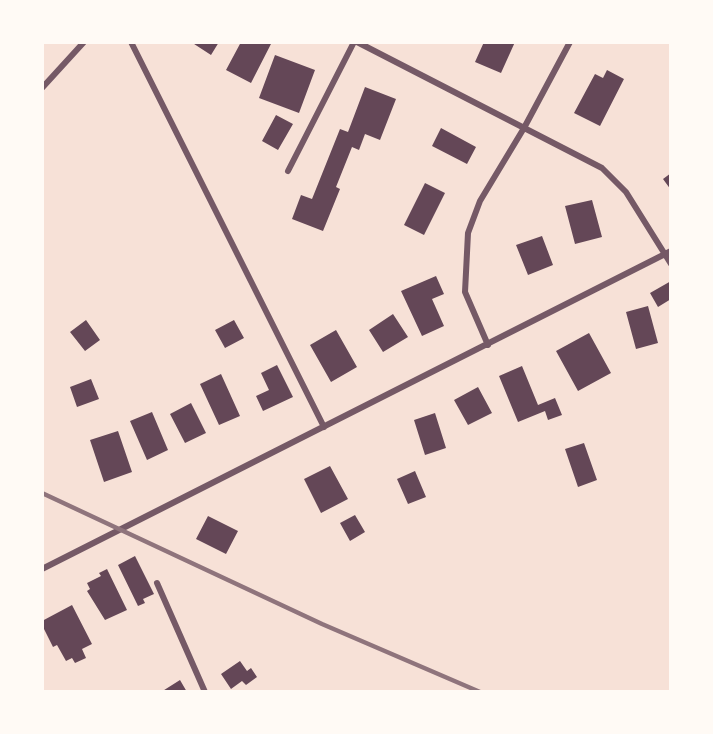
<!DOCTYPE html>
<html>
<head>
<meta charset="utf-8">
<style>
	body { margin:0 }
	#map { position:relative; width:713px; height:734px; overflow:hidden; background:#f7e1d7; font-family:"Nunito Sans",sans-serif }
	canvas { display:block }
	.frame { position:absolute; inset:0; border:44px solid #fffaf5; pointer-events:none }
</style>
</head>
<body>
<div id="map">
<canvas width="713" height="734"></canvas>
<div class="frame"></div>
</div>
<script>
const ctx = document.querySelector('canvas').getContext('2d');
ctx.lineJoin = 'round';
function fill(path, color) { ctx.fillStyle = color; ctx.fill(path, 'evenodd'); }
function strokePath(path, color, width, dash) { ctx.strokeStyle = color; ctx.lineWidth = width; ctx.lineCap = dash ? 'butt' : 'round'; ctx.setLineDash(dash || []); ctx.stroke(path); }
fill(new Path2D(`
	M191,42H219L211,55Z
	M241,42H272L251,83L226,70Z
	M484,42H515L501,73L475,62Z
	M275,55L315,70L299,113L259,98Z
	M607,70L624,79L600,126L574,113L595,74L603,78Z
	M365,87L396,99L380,140L365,134L359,150L352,147L336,187L340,189L323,231L292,219L301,195L312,199L340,129L348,132Z
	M276,115L293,124L278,150L262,141Z
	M441,128L476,147L467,164L432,146Z
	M671,173V190L663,179Z
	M425,183L445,193L424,235L404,225Z
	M592,200L602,237L575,244L565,206Z
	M542,236L553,265L528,275L516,245Z
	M436,276L444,294L432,299L444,326L422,336L401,291Z
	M671,281V299L658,307L650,293Z
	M648,306L658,343L636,349L626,312Z
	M393,314L408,337L383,352L369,330Z
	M86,320L100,340L85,351L70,332Z
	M234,320L244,338L225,348L215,330Z
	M336,330L357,367L331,382L310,345Z
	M589,333L611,373L578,391L556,351Z
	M277,365L293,397L263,411L256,396L269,390L261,373Z
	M522,366L538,405L555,398L562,415L548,420L545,411L518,422L499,376Z
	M221,374L240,416L219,425L200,384Z
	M91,379L99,399L77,407L70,387Z
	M478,387L492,413L468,425L454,400Z
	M191,403L206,433L185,443L170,414Z
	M152,412L168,450L147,460L130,421Z
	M435,413L446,448L425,455L414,420Z
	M118,431L132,472L104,482L90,440Z
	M584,443L597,480L578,487L565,449Z
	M330,466L348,499L321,513L304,479Z
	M415,471L426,497L408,504L397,479Z
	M355,515L365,532L350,541L340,523Z
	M208,516L238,531L226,554L196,539Z
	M135,556L154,594L143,599L145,603L138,606L118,565Z
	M107,569L127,610L105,620L87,591L90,589L87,583L101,576L99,573Z
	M72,605L92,644L82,649L86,658L75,663L72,658L66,661L57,645L53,647L42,625V621Z
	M240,661L247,671L251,668L257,677L246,685L242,681L231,689L221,674Z
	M180,680L187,692H161Z`), '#644757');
strokePath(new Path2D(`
	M131,42L324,427
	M357,42L602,168L626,192L671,264
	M42,88L84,42
	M288,171L354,42
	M488,345L465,292L468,233L480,201L524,128L570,42
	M42,569L671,251
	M157,583L205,692`), '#755966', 6);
strokePath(new Path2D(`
	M42,493L322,624L480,692`), '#8f747c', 4.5);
</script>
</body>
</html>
